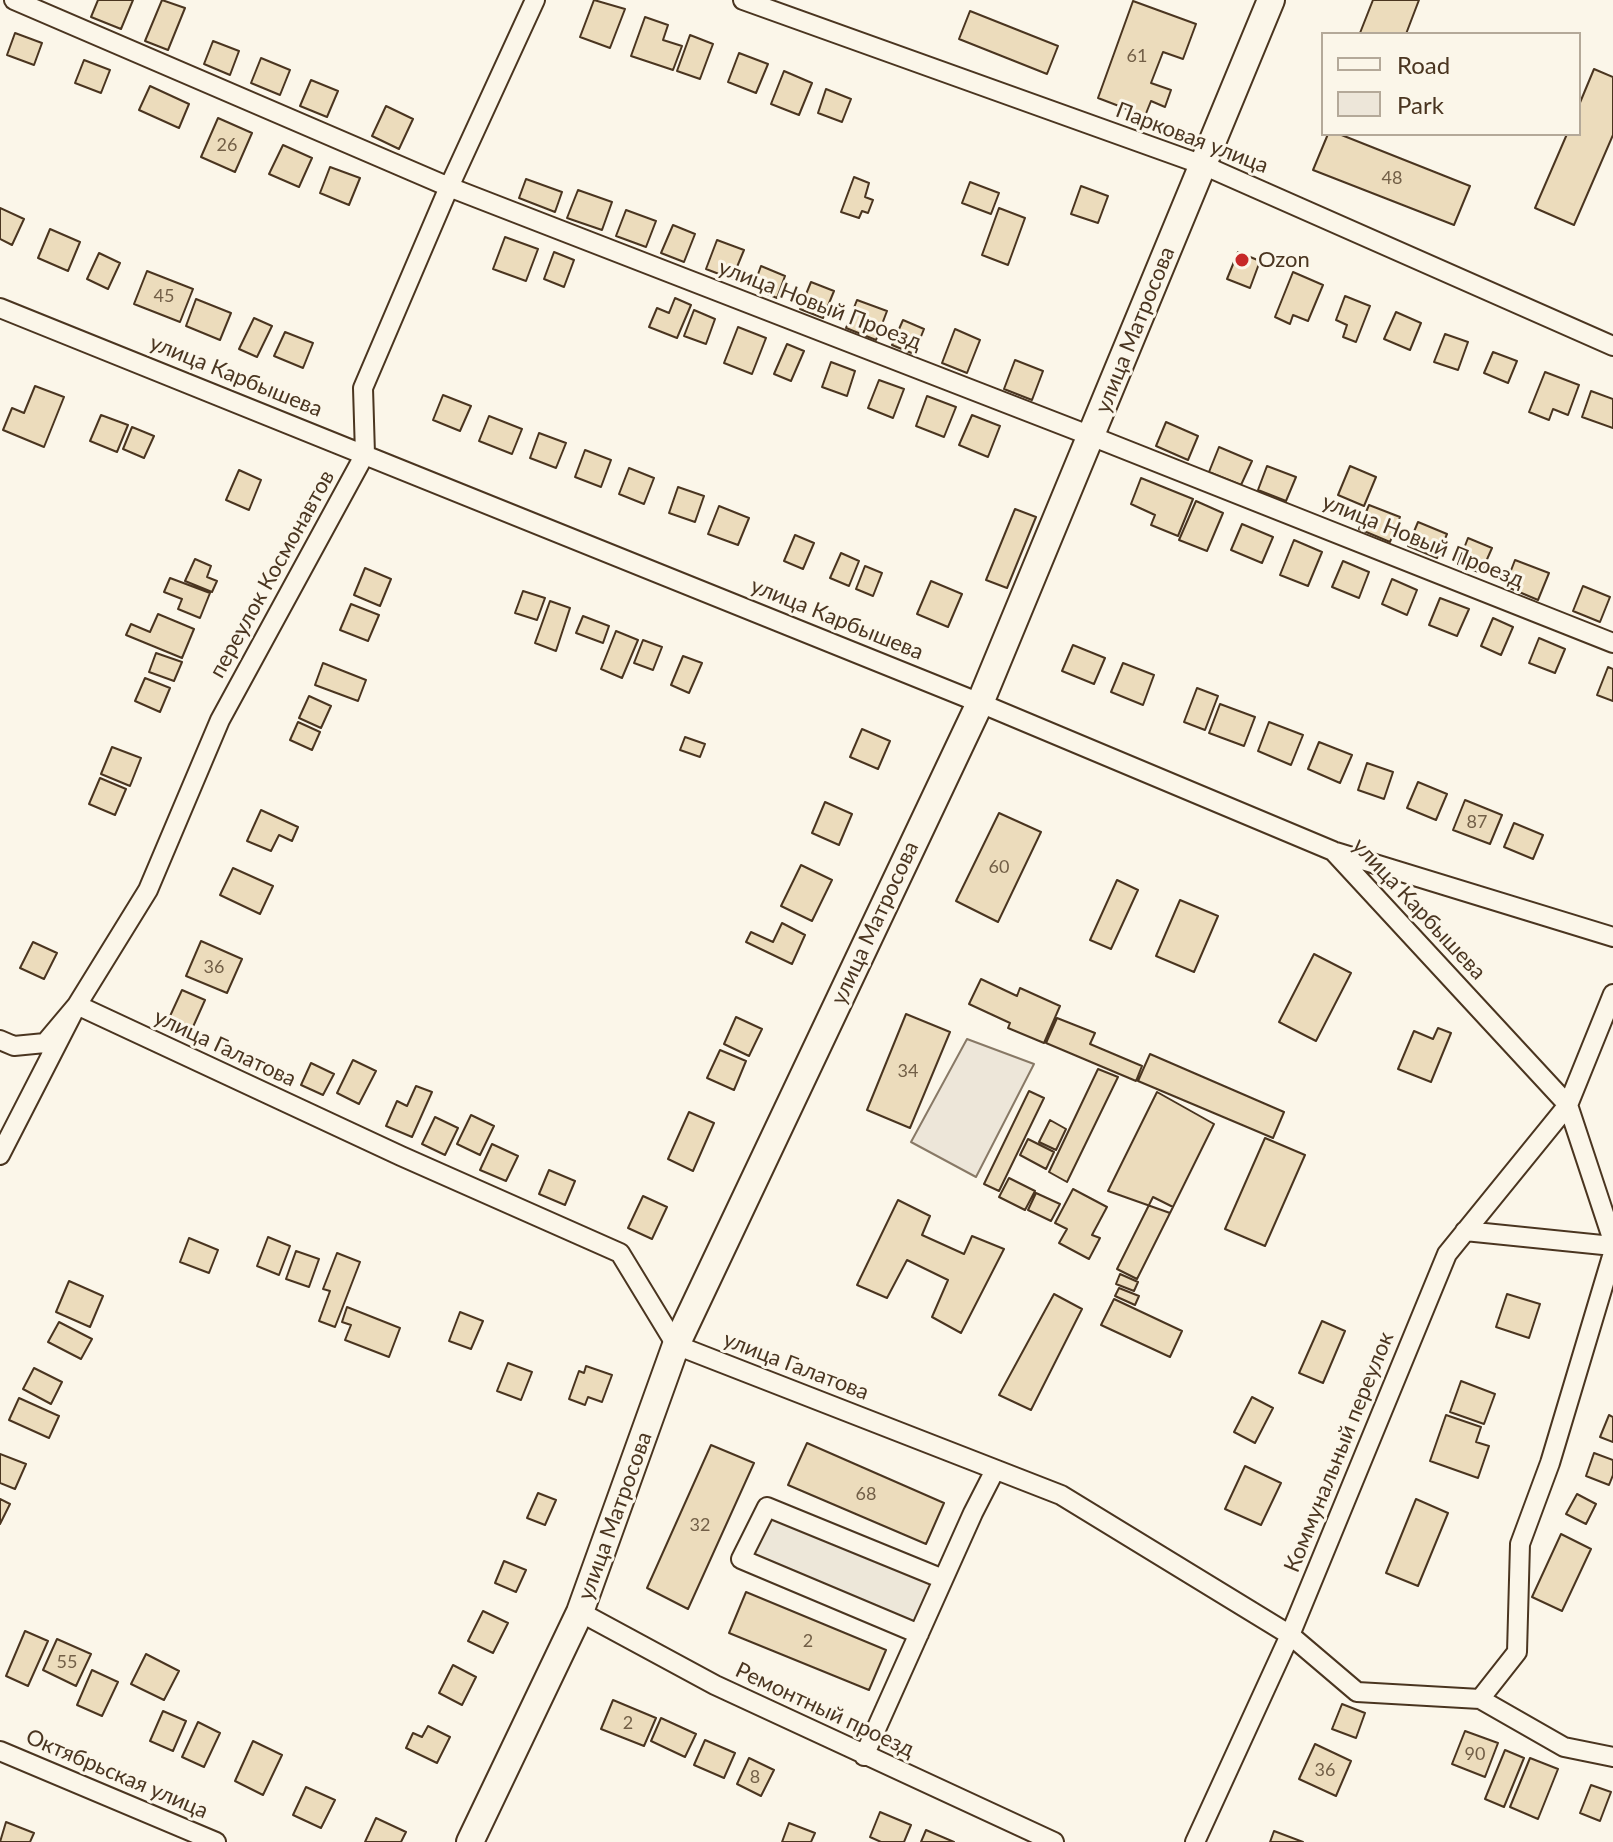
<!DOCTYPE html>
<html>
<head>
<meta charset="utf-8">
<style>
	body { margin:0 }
	#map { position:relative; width:1613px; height:1842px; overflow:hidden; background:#fbf6e9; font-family:Lato,sans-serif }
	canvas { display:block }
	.legend { position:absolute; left:1321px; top:32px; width:260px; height:104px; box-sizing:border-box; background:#fbf6e9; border:2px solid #b4a999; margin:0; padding:10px 14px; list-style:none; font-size:24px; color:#4a3520 }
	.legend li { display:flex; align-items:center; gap:16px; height:40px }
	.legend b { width:40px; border:2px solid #b4a999 }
</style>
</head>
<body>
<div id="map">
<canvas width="1613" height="1842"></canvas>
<ul class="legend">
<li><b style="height:10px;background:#fbf6e9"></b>Road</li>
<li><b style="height:22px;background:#ede6d9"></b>Park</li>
</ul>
</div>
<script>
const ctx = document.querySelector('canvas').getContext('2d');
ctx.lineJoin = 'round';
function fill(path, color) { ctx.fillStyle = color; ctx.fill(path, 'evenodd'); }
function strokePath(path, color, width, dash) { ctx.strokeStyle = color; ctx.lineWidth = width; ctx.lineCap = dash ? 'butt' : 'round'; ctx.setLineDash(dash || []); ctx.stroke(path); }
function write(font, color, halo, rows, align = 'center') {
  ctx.font = font + ' Lato,sans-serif'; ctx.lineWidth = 6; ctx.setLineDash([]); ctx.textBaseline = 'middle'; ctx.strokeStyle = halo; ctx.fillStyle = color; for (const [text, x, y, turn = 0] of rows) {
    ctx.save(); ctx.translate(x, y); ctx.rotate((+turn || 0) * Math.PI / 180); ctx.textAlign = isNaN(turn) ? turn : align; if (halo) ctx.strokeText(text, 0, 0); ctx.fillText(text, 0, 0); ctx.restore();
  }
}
const green = new Path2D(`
	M967,1039L1034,1064L976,1177L911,1142Z`);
fill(green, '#ede6d9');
strokePath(green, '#887966', 2);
const parking = new Path2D(`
	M767,1512L937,1581L913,1627L748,1553Z`);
fill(parking, '#ede7d9');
strokePath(parking, '#887966', 2);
const building = new Path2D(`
	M98,0H133L121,29L91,17Z
	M162,0L185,8L168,50L145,41Z
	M594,0L625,9L610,48L580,37Z
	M1373,0H1419L1406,34L1360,33Z
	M1133,1L1196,24L1183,59L1163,52L1151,83L1171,90L1165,107L1151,101L1145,116L1098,98Z
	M970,11L1058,46L1047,74L959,39Z
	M645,17L668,25L663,40L682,46L673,70L631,56Z
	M15,33L42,43L34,65L7,55Z
	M690,35L713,44L700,79L677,71Z
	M213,41L239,51L230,75L204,64Z
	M739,53L768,64L756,93L728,82Z
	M261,58L290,70L280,95L251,83Z
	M84,60L110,70L101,93L75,83Z
	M1594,69L1613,77V135L1574,225L1535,208L1567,134H1579V105Z
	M784,71L812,83L799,115L771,104Z
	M311,80L338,91L327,117L300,106Z
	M150,86L189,104L179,128L139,110Z
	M826,89L851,99L842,122L818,113Z
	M386,106L413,119L399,149L372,136Z
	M218,118L252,133L235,172L201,157Z
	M1328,134H1339L1470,186L1454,225L1313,170Z
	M283,145L312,158L299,187L269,174Z
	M330,167L360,178L349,205L320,193Z
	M854,177L869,183L865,197L873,200L868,213L862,211L859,218L841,212Z
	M526,179L562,192L555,212L519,198Z
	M970,182L999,193L991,214L962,203Z
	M1081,186L1108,196L1098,223L1071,214Z
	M578,190L612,202L602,230L567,218Z
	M0,208L24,219L12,245L0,239Z
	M999,208L1025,218L1008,265L982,255Z
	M626,210L656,221L646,247L616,236Z
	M673,225L695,234L684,262L661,253Z
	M50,229L80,242L68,271L38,258Z
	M505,237L538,249L526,281L493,269Z
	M717,240L744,250L732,279L706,269Z
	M554,252L574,260L564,287L544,279Z
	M1238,252L1260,261L1250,288L1227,279Z
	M99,253L120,263L108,289L87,279Z
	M761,266L785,276L777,298L753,288Z
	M147,271L193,289L180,322L134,304Z
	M1293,272L1323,285L1308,321L1293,315L1290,324L1275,317Z
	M811,282L834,291L823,318L800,309Z
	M1345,296L1370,306L1356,342L1343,337L1347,325L1336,320Z
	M675,298L691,305L677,338L649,327L657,308L669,313Z
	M196,299L231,313L220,340L186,326Z
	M857,300L887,311L876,340L846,328Z
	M694,310L715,319L706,344L684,336Z
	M1396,312L1421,323L1410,350L1384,339Z
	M254,318L272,326L257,357L239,349Z
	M903,320L924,329L914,354L892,345Z
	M738,327L766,338L752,374L724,363Z
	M955,329L980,340L967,373L942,363Z
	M285,332L313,343L303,368L274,356Z
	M1445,334L1468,342L1458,370L1434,362Z
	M787,344L804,351L791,381L774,374Z
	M1493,352L1517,361L1508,383L1484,373Z
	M1015,360L1043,371L1032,400L1004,389Z
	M831,362L855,371L847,396L822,387Z
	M1545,372L1579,385L1568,415L1553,409L1549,420L1529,412Z
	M879,380L904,389L893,418L868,408Z
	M35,386L64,397L44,447L3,430L12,408L24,413Z
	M1591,391L1613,399V428L1582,417Z
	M443,395L471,406L460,431L433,420Z
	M927,396L956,407L944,437L916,426Z
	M101,415L128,425L117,452L90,441Z
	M972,415L1000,426L988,457L959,445Z
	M489,416L522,429L512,454L479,441Z
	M1166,422L1198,436L1188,460L1156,446Z
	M132,427L154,436L144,458L123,449Z
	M539,433L566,443L556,468L530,458Z
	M1219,447L1252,461L1241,485L1209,472Z
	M585,450L611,460L601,487L575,477Z
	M1267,466L1296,477L1286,501L1258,490Z
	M1350,466L1376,477L1364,506L1338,495Z
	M629,468L654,478L644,504L619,494Z
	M239,470L261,480L249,510L226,500Z
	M1141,478L1193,499L1178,536L1151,525L1155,515L1131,504Z
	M678,487L704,496L695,522L669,513Z
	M1196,501L1223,513L1207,551L1179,540Z
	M1369,505L1400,517L1390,542L1359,529Z
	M719,506L749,518L738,545L708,534Z
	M1015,509L1036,517L1007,588L986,580Z
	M1418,522L1447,534L1437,558L1408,546Z
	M1242,524L1273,537L1262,563L1231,550Z
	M795,535L814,543L803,569L784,561Z
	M1468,538L1492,548L1481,573L1458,564Z
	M1294,540L1322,552L1308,586L1280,575Z
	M841,553L859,561L849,586L830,578Z
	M195,559L211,566L207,577L217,581L212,592L185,581Z
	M1515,560L1549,573L1538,600L1505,586Z
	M1343,561L1369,572L1359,598L1332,587Z
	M865,566L882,573L873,596L856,589Z
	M365,568L391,579L380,606L354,595Z
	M170,578L210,593L200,618L178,609L182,599L164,592Z
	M1392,579L1417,590L1407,615L1382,604Z
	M931,581L962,594L948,627L917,614Z
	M1583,586L1610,597L1600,622L1573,611Z
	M523,591L545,598L537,620L515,613Z
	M1440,598L1469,609L1457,636L1429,625Z
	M550,601L570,608L556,651L535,643Z
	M351,604L379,615L368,641L340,630Z
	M158,614L194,629L182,658L126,635L131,624L150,632Z
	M583,616L609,626L603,643L576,633Z
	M1493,618L1513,627L1501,655L1481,646Z
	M616,631L638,640L622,678L601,669Z
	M1539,638L1565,649L1555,673L1529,663Z
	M643,640L662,647L653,670L634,663Z
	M1073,645L1105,658L1094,684L1062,671Z
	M156,653L182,662L174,681L149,672Z
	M683,656L702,663L689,693L671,685Z
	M323,663L366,680L358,701L315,685Z
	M1123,663L1154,675L1143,705L1111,692Z
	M1608,667L1613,669V701L1597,695Z
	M145,678L170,688L160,712L135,701Z
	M1197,688L1218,696L1205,730L1184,722Z
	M309,696L331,706L321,728L299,718Z
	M1220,704L1255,717L1244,746L1209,733Z
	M298,722L320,732L312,750L290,740Z
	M1269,722L1303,735L1291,765L1258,751Z
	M862,729L890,741L878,769L850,757Z
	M685,737L705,744L700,757L680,750Z
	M1319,742L1352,755L1340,783L1308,769Z
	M112,747L141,758L130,786L101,774Z
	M1367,763L1393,772L1384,799L1358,790Z
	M100,778L126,789L115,815L89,804Z
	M1418,782L1447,794L1436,820L1407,808Z
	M1465,800L1502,815L1490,844L1453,830Z
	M825,802L852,814L839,845L812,833Z
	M261,810L298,827L292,841L279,835L271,851L247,841Z
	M999,813L1041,832L998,922L956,901Z
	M1514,823L1543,835L1533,859L1504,847Z
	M801,865L832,880L812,921L781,906Z
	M233,868L273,886L260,914L220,895Z
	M1117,880L1138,890L1111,949L1090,940Z
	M1180,900L1218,916L1194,972L1156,956Z
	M782,923L805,935L792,964L746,942L751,932L773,942Z
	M201,941L242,959L227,993L186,976Z
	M33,942L57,953L44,979L20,968Z
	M1314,954L1351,973L1316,1041L1279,1022Z
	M981,979L1017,996L1020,988L1060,1006L1044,1043L1008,1028L1010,1023L969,1004Z
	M182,990L205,1000L188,1038L165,1027Z
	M906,1014L950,1032L910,1128L867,1110Z
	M736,1017L762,1029L749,1056L724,1044Z
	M1057,1018L1095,1033L1090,1044L1142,1066L1136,1081L1046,1043Z
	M1438,1028L1451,1033L1431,1082L1398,1069L1414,1031L1433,1039Z
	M720,1050L746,1061L734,1090L707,1078Z
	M1150,1054L1284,1112L1273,1138L1138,1081Z
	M353,1060L376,1071L359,1104L337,1093Z
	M311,1063L334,1074L323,1095L301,1085Z
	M1098,1069L1118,1077L1067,1182L1049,1172Z
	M416,1086L432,1092L412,1137L386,1126L397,1101L407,1106Z
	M1029,1091L1044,1098L999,1191L984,1184Z
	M1157,1092L1214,1124L1170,1213L1108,1191Z
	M689,1112L714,1123L693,1171L668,1159Z
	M471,1115L494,1126L480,1155L457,1144Z
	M435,1117L458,1128L445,1155L422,1144Z
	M1050,1120L1066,1129L1056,1150L1039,1142Z
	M1265,1138L1305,1155L1265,1246L1225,1229Z
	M1028,1139L1054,1152L1046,1169L1020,1155Z
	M492,1144L518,1156L506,1181L480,1170Z
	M549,1170L575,1181L565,1205L539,1194Z
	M1009,1178L1035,1191L1025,1210L999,1197Z
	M1073,1189L1107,1207L1092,1235L1100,1238L1089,1259L1059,1243L1067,1229L1055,1223Z
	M1036,1193L1060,1204L1051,1221L1028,1210Z
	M643,1196L667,1207L652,1239L628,1228Z
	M1153,1197L1173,1207L1137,1279L1117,1269Z
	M898,1200L930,1216L922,1235L964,1254L972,1236L1004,1249L961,1333L932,1317L948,1280L907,1260L887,1298L857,1285Z
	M268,1237L290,1246L279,1275L257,1266Z
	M189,1238L218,1250L209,1273L180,1262Z
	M296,1251L319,1259L309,1287L286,1279Z
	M337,1253L360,1262L335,1327L319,1321L330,1291L323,1289Z
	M1120,1274L1138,1282L1134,1291L1116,1284Z
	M69,1281L103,1296L90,1327L56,1312Z
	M1119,1288L1139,1296L1135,1305L1115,1296Z
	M1054,1294L1082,1309L1031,1410L999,1395Z
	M1507,1294L1540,1304L1529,1338L1496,1327Z
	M1114,1299L1182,1331L1170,1357L1101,1325Z
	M347,1307L400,1328L389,1357L345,1340L351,1325L342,1322Z
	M460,1312L483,1321L471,1349L449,1341Z
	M1322,1321L1345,1331L1323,1383L1299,1373Z
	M59,1322L92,1339L81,1359L48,1342Z
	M508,1363L532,1372L521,1400L497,1391Z
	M586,1366L612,1375L602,1402L588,1397L585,1405L569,1399L579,1371L584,1373Z
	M34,1368L62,1382L51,1404L23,1389Z
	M1461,1381L1495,1394L1484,1424L1450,1412Z
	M1252,1397L1273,1408L1255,1443L1234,1432Z
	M19,1398L59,1416L49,1438L9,1420Z
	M1446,1415L1481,1427L1476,1442L1489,1446L1478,1478L1430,1461Z
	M1609,1415L1613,1417V1442L1600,1437Z
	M807,1443L944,1503L926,1544L788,1485Z
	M711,1445L754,1463L688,1609L647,1588Z
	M1594,1453L1613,1460V1475L1609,1485L1586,1476Z
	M0,1454L26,1464L15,1489L0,1483Z
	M1245,1466L1281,1483L1261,1525L1225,1509Z
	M538,1493L556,1500L545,1525L527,1518Z
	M1577,1494L1596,1504L1586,1524L1566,1514Z
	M0,1499L10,1504L0,1524Z
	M1416,1499L1448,1513L1418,1586L1386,1573Z
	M1561,1534L1591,1549L1562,1611L1532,1597Z
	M504,1561L526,1570L516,1592L495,1583Z
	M746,1592L886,1650L869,1690L729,1633Z
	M483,1611L508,1623L493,1653L468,1641Z
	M25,1631L48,1641L28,1686L6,1676Z
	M57,1639L91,1654L76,1686L43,1670Z
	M146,1654L179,1671L164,1700L131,1684Z
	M453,1665L476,1677L462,1705L439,1693Z
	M92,1670L118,1682L102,1716L77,1705Z
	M613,1700L656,1718L644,1746L601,1729Z
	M1342,1704L1365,1713L1356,1738L1332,1729Z
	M163,1711L186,1721L173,1751L150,1741Z
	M661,1718L696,1734L685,1757L651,1741Z
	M198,1722L220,1733L204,1767L182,1757Z
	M428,1726L450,1737L437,1763L406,1748L413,1733L422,1737Z
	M1465,1731L1498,1743L1485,1777L1452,1764Z
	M705,1740L735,1753L724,1778L694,1765Z
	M253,1741L282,1755L263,1795L235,1781Z
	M1315,1744L1351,1761L1336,1796L1299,1779Z
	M1505,1750L1524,1758L1504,1807L1485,1799Z
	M749,1758L774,1770L761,1796L737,1784Z
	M1530,1758L1558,1769L1538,1819L1510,1807Z
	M1591,1785L1611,1792L1600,1821L1580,1813Z
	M306,1787L335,1800L321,1828L293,1815Z
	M880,1812L911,1825L904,1842H881L870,1837Z
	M376,1818L406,1832L401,1842H365Z
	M6,1822L34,1833L30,1842H0Z
	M789,1823L815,1833L811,1842H782Z
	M926,1830L954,1842H921Z
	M1274,1831L1303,1842H1270Z`);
fill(building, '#ecdcbc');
strokePath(building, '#4a3520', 2);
const street = new Path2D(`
	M14,0L449,187L1091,436L1613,643
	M743,0L1203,165L1613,346
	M0,308L980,703L1333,851L1568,1105L1613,1241
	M1336,852L1613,937
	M0,1040L14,1046L45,1043L77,1005L401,1156L620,1253L676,1345L1061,1495L1290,1635L1357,1692L1480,1699L1564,1747L1613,1757
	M0,1155L77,1005L148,890L220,720L365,454L363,388L449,187L535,0
	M1465,1231L1613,1246
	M580,1612L715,1685L1054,1842
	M919,1634L741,1559L767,1507L943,1579
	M1480,1699L1517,1652L1520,1544L1550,1463L1613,1253
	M0,1751L216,1842
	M864,1756L973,1513L995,1470
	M1195,1842L1290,1635L1447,1254L1568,1105L1613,994`);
const secondary = new Path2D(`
	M470,1842L580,1612L676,1345L980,703L1271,0`);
strokePath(street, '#4a3520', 22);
strokePath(secondary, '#4a3520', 30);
strokePath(street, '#fbf6e9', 18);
strokePath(secondary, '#fbf6e9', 26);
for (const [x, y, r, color] of [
	[1242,260,8,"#c62828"]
]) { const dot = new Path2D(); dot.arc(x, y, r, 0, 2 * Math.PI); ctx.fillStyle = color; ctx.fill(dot); strokePath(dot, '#fbf6e9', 3); }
write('18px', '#725f47', null, [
	["61",1137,56],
	["26",227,145],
	["48",1392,178],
	["45",164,296],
	["87",1477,822],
	["60",999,867],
	["36",214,967],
	["34",908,1071],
	["68",866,1494],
	["32",700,1525],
	["2",808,1641],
	["55",67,1662],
	["2",628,1723],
	["90",1475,1754],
	["36",1325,1770],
	["8",755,1777]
]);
write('22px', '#4a3520', '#fbf6e9', [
	["Парковая улица",1192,138,21],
	["улица Новый Проезд",820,305,21],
	["улица Матросова",1135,330,-68],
	["улица Карбышева",236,376,22],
	["улица Новый Проезд",1423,541,22],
	["переулок Космонавтов",272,574,-61],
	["улица Карбышева",837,619,22],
	["улица Карбышева",1419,909,47],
	["улица Матросова",875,923,-65],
	["улица Галатова",225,1048,25],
	["улица Галатова",796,1366,21],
	["Коммунальный переулок",1339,1452,-68],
	["улица Матросова",615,1516,-70],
	["Ремонтный проезд",825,1710,25],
	["Октябрьская улица",117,1774,23]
]);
write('22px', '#4a3520', '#fbf6e9', [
	["Ozon",1258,260]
], 'left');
</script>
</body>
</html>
